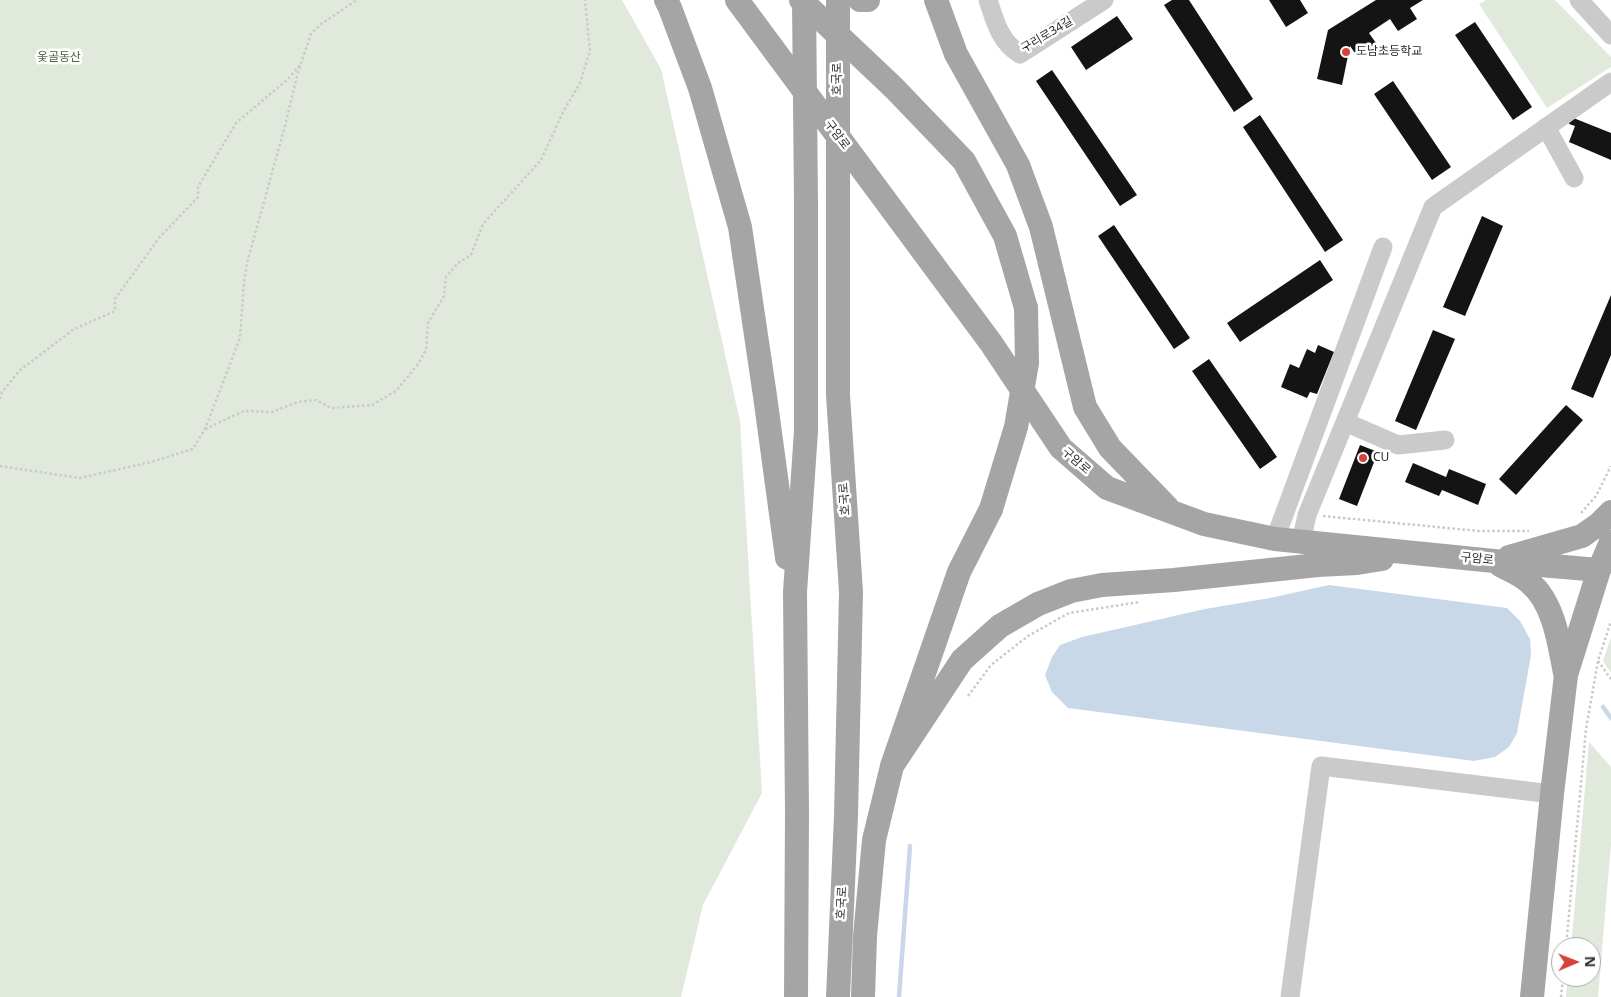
<!DOCTYPE html>
<html>
<head>
<meta charset="utf-8">
<style>
	body { margin:0 }
	#map { position:relative; width:1611px; height:997px; overflow:hidden; background:#fff; font-family:"Noto Sans",sans-serif }
	canvas { display:block }
	.north { position:absolute; left:1551px; top:937px; width:50px; height:50px; box-sizing:border-box; background:#fff; border:1px solid #ababab; border-radius:50%; rotate:89deg; font-size:14px; font-weight:700; line-height:20px; text-align:center; color:#2d2d2d }
	.north::after { content:''; display:block; margin:auto; width:18px; height:22px; background:#d6433d; clip-path:polygon(50% 0,100% 100%,50% 72%,0 100%) }
</style>
</head>
<body>
<div id="map">
<canvas width="1611" height="997"></canvas>
<div class="north">N</div>
</div>
<script>
const ctx = document.querySelector('canvas').getContext('2d');
ctx.lineJoin = 'round';
function fill(path, color) { ctx.fillStyle = color; ctx.fill(path, 'evenodd'); }
function strokePath(path, color, width, dash) { ctx.strokeStyle = color; ctx.lineWidth = width; ctx.lineCap = dash ? 'butt' : 'round'; ctx.setLineDash(dash || []); ctx.stroke(path); }
function write(font, color, halo, rows, align = 'center') {
  ctx.font = font + ' "Noto Sans","Noto Sans KR",sans-serif'; ctx.lineWidth = 5; ctx.setLineDash([]); ctx.textBaseline = 'middle'; ctx.strokeStyle = halo; ctx.fillStyle = color; for (const [text, x, y, turn = 0] of rows) {
    ctx.save(); ctx.translate(x, y); ctx.rotate((+turn || 0) * Math.PI / 180); ctx.textAlign = isNaN(turn) ? turn : align; if (halo) ctx.strokeText(text, 0, 0); ctx.fillText(text, 0, 0); ctx.restore();
  }
}
fill(new Path2D(`
	M0,0H622L661,69L740,421L762,793L703,905L681,997H0Z
	M1486,0H1555L1611,57V67L1547,108L1479,4Z
	M1611,637V673L1603,661Z
	M1589,742L1611,767V844L1598,997H1566L1568,977H1591V947H1571Z`), '#e1e9dc');
fill(new Path2D(`
	M1329,585L1507,608L1520,621L1530,639L1531,655L1517,733L1509,747L1495,757L1474,761L1068,708L1052,692L1045,675L1052,657L1060,645L1082,637L1205,609L1270,598Z`), '#c9d8e8');
strokePath(new Path2D(`
	M1603,707L1611,718
	M899,997L910,846`), '#c9d8e8', 4.5);
fill(new Path2D(`
	M1172,0H1189L1253,99L1234,112L1164,5Z
	M1269,0H1300L1308,13L1286,27Z
	M1376,0H1423L1410,8L1417,19L1398,31L1390,19L1369,33L1376,43L1357,56L1350,46L1342,85L1317,79L1328,30Z
	M1117,16L1133,39L1086,70L1071,47Z
	M1475,22L1532,107L1513,120L1455,35Z
	M1052,70L1137,195L1120,206L1036,81Z
	M1393,81L1451,167L1432,180L1374,94Z
	M1260,115L1343,240L1325,252L1243,127Z
	M1571,117L1611,133V160L1569,142L1575,126L1569,124Z
	M1482,216L1503,226L1465,316L1443,307Z
	M1114,225L1190,338L1174,349L1098,236Z
	M1320,260L1333,280L1240,342L1227,323Z
	M1611,295V355L1593,398L1571,389Z
	M1433,330L1455,339L1416,430L1395,421Z
	M1318,345L1334,352L1317,394L1310,392L1307,398L1281,387L1290,364L1299,368L1307,349L1315,353Z
	M1209,359L1277,457L1260,469L1192,371Z
	M1566,405L1583,420L1516,495L1499,479Z
	M1360,445L1378,452L1357,506L1339,499Z
	M1413,463L1446,477L1449,469L1486,484L1478,505L1442,490L1439,496L1405,482Z`), '#141414');
strokePath(new Path2D(`
	M0,399L2,392L19,371L74,329L115,311V299L159,238L198,197V187L236,123L288,79L300,65
	M205,429L244,411L272,412L298,402L316,400L331,408L372,405L396,391L418,364L426,350L428,323L444,296L446,277L458,263L471,255L483,224L541,160L563,112L580,83L590,51L585,0
	M0,466L80,478L151,462L193,449L205,429L240,338L244,282L247,263L285,126L298,72L311,34L321,24L357,0
	M1581,513L1596,496L1611,466
	M1323,516L1479,531H1529
	M1598,661L1611,679
	M968,696L991,665L1028,636L1069,613L1140,602
	M1566,947L1586,729L1598,661L1611,621
	M1561,997L1563,977`), '#cacaca', 2.5, [2.5, 2.5]);
strokePath(new Path2D(`
	M988,0C995,21 1000,42 1020,54L1104,0
	M1579,0L1611,35
	M1546,127L1574,178
	M1345,422L1398,445L1445,440
	M1275,539L1383,247
	M1301,542L1307,515L1433,207L1611,82
	M1290,997L1321,766L1552,794`), '#cacaca', 19);
strokePath(new Path2D(`
	M666,0L670,8L700,88L740,227L765,396L787,558
	M737,0L991,343L1061,448L1107,488L1204,524L1275,539L1494,561L1599,570L1611,542
	M801,0L894,88L964,161L1005,236L1026,308
	M860,0H868
	M936,0L956,54L1018,165L1041,227L1085,407L1110,448L1167,507
	M1509,557L1582,536L1599,524L1611,512
	M1500,565C1509,570 1522,575 1530,583C1554,603 1559,643 1565,673
	M892,766L962,660L1000,626L1038,604L1071,591L1102,585L1174,580L1318,565L1357,563L1382,559
	M796,997L797,813L795,592L806,431V202
	M838,997L846,816L851,592L838,395V218
	M863,997L865,936L874,840L892,766L959,572L991,509
	M1532,997L1552,794L1566,675L1599,570`), '#a5a5a5', 24);
strokePath(new Path2D(`
	M804,0L806,202
	M838,218V0
	M991,509L1016,427L1027,363L1026,308`), '#a5a5a5', 24);
for (const [x, y, r, color] of [
	[1346,52,5,"#d6433d"],
	[1363,458,5,"#d6433d"]
]) { const dot = new Path2D(); dot.arc(x, y, r, 0, 2 * Math.PI); ctx.fillStyle = color; ctx.fill(dot); strokePath(dot, '#fff', 2); }
write('12px', '#2d2d2d', '#fff', [
	["구리로34길",1047,35,-31],
	["호국로",838,79,-90],
	["구암로",837,135,53],
	["구암로",1076,461,41],
	["호국로",845,499,-94],
	["구암로",1477,559,6],
	["호국로",842,903,-87]
]);
write('12px', '#2d2d2d', '#fff', [
	["도남초등학교",1356,52],
	["CU",1373,458]
], 'left');
write('12px', '#4c653e', '#fff', [
	["옻골동산",59,58]
]);
</script>
</body>
</html>
